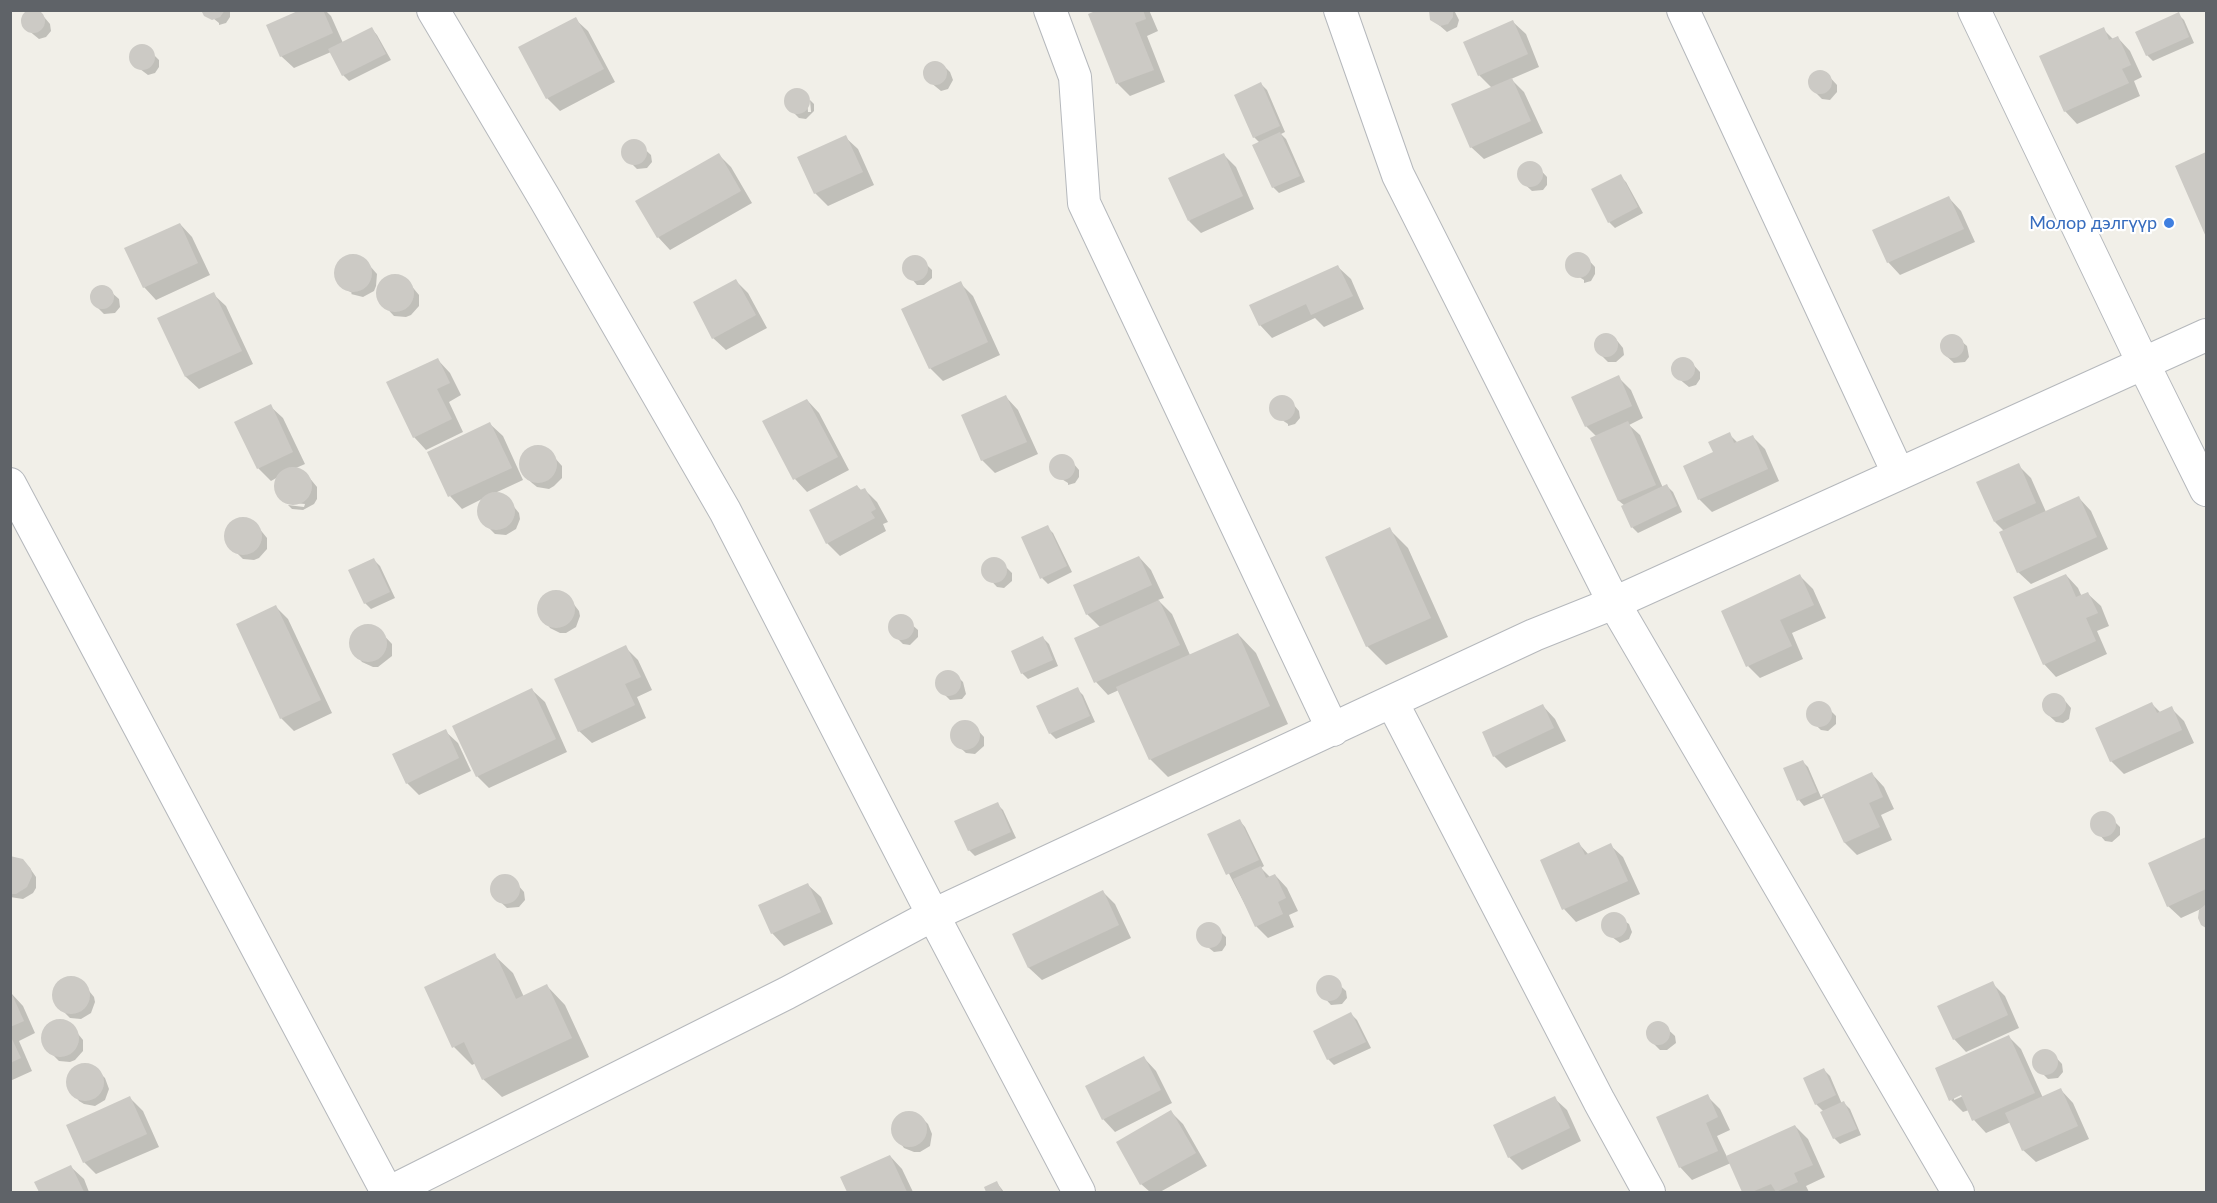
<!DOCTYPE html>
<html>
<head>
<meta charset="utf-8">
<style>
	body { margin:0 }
	#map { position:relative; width:2217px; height:1203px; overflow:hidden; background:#f1efe8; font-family:Lato,sans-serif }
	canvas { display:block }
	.frame { position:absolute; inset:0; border:12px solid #5f6368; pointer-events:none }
</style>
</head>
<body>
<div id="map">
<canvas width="2217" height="1203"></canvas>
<div class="frame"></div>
</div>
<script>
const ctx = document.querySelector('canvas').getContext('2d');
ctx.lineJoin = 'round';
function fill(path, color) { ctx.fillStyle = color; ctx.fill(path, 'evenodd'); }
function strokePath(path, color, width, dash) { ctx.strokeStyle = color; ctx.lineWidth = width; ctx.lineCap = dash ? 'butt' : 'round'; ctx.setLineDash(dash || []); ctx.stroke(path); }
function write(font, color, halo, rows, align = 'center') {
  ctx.font = font + ' Lato,sans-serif'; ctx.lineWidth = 4.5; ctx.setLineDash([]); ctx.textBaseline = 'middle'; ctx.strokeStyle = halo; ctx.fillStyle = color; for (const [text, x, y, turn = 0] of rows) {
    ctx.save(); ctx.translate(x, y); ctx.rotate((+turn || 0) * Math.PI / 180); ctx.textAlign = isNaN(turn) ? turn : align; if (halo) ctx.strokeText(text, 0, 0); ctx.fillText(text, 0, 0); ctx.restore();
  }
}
fill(new Path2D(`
	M203,10H230V17L226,23L219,25V23Z
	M303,10H325L331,16L343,43L372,29L377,35L391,60L349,81L343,75L331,52L294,68L281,56Z
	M1102,10H1149L1158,31L1147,36L1165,82L1130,96L1118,84L1090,15Z
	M1431,10H1454L1459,20L1457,27L1447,32L1432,19Z
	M28,11H39L50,24L51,31L46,37L39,39L23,26V16Z
	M2178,14L2184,20L2194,43L2153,61L2147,55Z
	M575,19L588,31L615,82L560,111L547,98L520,48Z
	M1513,22L1526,34L1539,67L1511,79L1524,92L1543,133L1484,159L1471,147L1492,88L1479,75Z
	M2103,29L2114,40L2118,38L2130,51L2142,77L2134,81L2140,96L2077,124L2065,111Z
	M137,47L147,48L159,60V67L155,73L148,75L132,63V52Z
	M933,62L944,66L950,72L953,80L948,89L941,91L925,78L924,72L927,65Z
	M1815,73H1826L1837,85V92L1830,100L1822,99L1810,87V77Z
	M1261,84L1267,90L1285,132L1281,134L1286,139L1305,182L1279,193L1273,187L1260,143L1254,137Z
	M798,90L807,97L808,112H811L810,100L814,104V111L806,119L799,118L787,106L786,99L791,91Z
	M845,137L858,149L874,185L828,206L815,193Z
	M636,141L651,155L652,162L647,168L637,169L625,157L624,147L629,143Z
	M2206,154V233L2177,167Z
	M719,155L731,167L752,203L670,250L658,237Z
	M1224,155L1236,167L1254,209L1201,233L1189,221Z
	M1528,163L1536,165L1547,177V185L1543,190L1532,191L1520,180V169Z
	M1620,176L1626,182L1643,213L1615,228L1609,222Z
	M1949,198L1961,211L1975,242L1900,275L1888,262Z
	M180,224L192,237L210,275L156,300L144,287Z
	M1573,255H1584L1595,267V274L1591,281L1584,283V280L1568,270V260Z
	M352,256L363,258L377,274L376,286L374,291L363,297L351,294L352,293L341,286L336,275L338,264L346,257Z
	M913,257L920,258L932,270V278L924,285H917L904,270L905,263Z
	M1338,267L1351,279L1364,309L1324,327L1315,318L1272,338L1260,325Z
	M394,276L405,278L419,295V306L411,315L406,317L394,316L380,301L378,296L380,284L388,277Z
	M736,281L748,293L767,328L726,350L713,338Z
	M960,283L973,296L1000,355L943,381L930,368Z
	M104,286L119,299L120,307L115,313L104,314L92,302V292L97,287Z
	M213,294L226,306L253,364L199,389L186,377L159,319Z
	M1608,334L1615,338L1623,348L1624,355L1616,362H1608L1596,350L1595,343L1601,335Z
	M1954,335L1967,346L1969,357L1965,362L1954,363L1942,352L1941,345L1947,337Z
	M1678,359H1688L1700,372V379L1696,385L1689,387L1673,374L1672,367Z
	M438,360L450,373L461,395L449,402L463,432L426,450L414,437Z
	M1618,377L1631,390L1643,418L1629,425L1640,435L1663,488L1667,486L1673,492L1682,512L1638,533L1632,527L1625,506L1619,501L1592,438L1596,436L1586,426Z
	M1006,397L1018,410L1038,454L995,473L982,460L963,416Z
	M1277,398H1288L1299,411L1300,418L1295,424L1288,426V424L1273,414V403Z
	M807,400L819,413L849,470L807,492L795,479L764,422Z
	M270,406L283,418L305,464L296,468L308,476L317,487V499L314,504L303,510L292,509L288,505L304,507L305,504L284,502L281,499L276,489L278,477L271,481L258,468Z
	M490,424L503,436L523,480L495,493L506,497L519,513L520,519L516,529L506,535L495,534L480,519L479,508L482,499L462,509L450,496Z
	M1729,434L1738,443L1752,436L1765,449L1779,481L1712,512L1699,499L1715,453Z
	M537,447L548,450L562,466V478L554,486L549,489L537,487L532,483L526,477L521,467L523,456L531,448Z
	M1057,457H1068L1079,470V477L1075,483L1068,485V483L1052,473V462Z
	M2018,465L2031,478L2046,512L2079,498L2091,511L2108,549L2031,584L2018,572L2004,531L1995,522Z
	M857,486L862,491L865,490L877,502L888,522L883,524L886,531L840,556L827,543L811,511Z
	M248,519L254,522L267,538V549L259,558L254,560L243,559L228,544L226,538L228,528L236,520Z
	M1047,527L1053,533L1072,572L1048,584L1042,578Z
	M1389,529L1408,548L1448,637L1386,665L1367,646Z
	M1139,557L1151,570L1164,598L1158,600L1172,614L1190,655L1238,634L1256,653L1288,724L1168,777L1150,759L1119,690L1108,695L1096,682L1076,639L1101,628L1087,614Z
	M374,560L380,566L395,598L371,609L365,603Z
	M992,560L1000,561L1012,573V581L1004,588L997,587L983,572L984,566Z
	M2066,575L2078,588L2082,597L2088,594L2101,606L2109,626L2097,631L2107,654L2056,677L2044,664Z
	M1800,576L1813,589L1826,618L1792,633L1803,659L1760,678L1748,666Z
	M554,591L566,594L579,611L580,616L576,627L566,633H560L550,628L538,611V605L544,596Z
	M276,607L288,619L332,713L294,731L281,718L238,625Z
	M902,616L918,630V637L910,645L903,644L891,632L890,625L896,617Z
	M367,625L378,629L392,644V656L378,667H373L362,662L356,655L351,645L353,635L356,630Z
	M1043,638L1049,644L1058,666L1028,679L1022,673Z
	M625,647L638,660L652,690L637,697L646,718L592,743L579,731Z
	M946,672L957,676L963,682L966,694L962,699L950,700L939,689L938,682L941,675Z
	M1077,689L1083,695L1095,722L1056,739L1050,733Z
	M532,690L545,702L567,752L489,788L477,776Z
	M2048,696H2059L2066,702L2071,708L2069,719L2063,723L2056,722L2044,711L2043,704Z
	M1813,704H1824L1836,716V724L1828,731L1821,730L1809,719L1808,712Z
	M2152,704L2161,713L2171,708L2184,721L2194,743L2124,774L2111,761L2097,728Z
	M1543,706L1555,719L1566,741L1506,768L1494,756Z
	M967,722L975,727L984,737V746L975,754L966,753L953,741L951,733L959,723Z
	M445,731L458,743L471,771L419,795L407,783Z
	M1802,761L1808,767L1821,797L1872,774L1884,787L1894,809L1881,815L1892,840L1857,855L1845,843L1825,797L1804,806L1799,800Z
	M997,804L1003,810L1016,838L975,856L969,850Z
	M2100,814L2108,815L2120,827V835L2112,842L2105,841L2092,826V820Z
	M1240,821L1245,827L1264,866L1261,868L1270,877L1275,875L1287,888L1298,911L1289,915L1294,927L1268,938L1256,926L1209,835Z
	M2206,838V927L2200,921L2203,908L2181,918L2168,906L2150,864Z
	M1579,844L1589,855L1610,845L1623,857L1640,894L1576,922L1564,909L1542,861Z
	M10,859L29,867L36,877V888L33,893L23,899L10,897Z
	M504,876L512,878L524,892L525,900L519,907L507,908L494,896L493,888L500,877Z
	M808,885L821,897L833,924L784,946L772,933Z
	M1103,892L1115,904L1131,938L1042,980L1029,968L1014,935Z
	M1616,915L1629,924L1632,932L1629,939L1620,943L1604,931L1603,924L1606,918Z
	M1203,925H1214L1226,937V945L1222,951L1214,952L1199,940L1198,933Z
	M494,955L513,973L524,997L547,986L565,1005L589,1057L502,1097L483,1079L476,1063L472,1065L454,1047Z
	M1331,977L1346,991L1347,998L1342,1004L1331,1005L1320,993L1318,987L1324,979Z
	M69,978L81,981L94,997L95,1002L91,1013L81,1019L70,1018L55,1003L54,992L55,987L64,979Z
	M1992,983L2005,996L2019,1028L1966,1052L1954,1039Z
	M11,993L23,1006L35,1033L19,1041L32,1071L10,1081Z
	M1351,1014L1357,1020L1371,1048L1334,1065L1328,1059Z
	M58,1020L70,1024L83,1040V1051L75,1060L70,1062L59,1061L44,1046L42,1040L45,1030L48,1025Z
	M1660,1022L1675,1036L1676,1043L1667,1050H1660L1648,1038L1647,1031L1653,1023Z
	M2009,1037L2021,1049L2043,1098L2061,1090L2073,1103L2089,1139L2036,1162L2023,1150L2011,1122L1986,1133L1974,1120L1969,1110L1963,1112L1951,1100ZM1967,1091L1968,1094L1954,1100V1097Z
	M2040,1052H2051L2062,1064L2063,1072L2058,1078L2048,1079L2036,1067L2035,1057Z
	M1144,1058L1156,1071L1172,1103L1115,1132L1103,1119Z
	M83,1065L94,1068L99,1072L105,1078L109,1089L105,1100L95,1106L84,1104L79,1101L67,1085L69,1074L78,1066Z
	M1824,1070L1830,1076L1842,1104L1844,1103L1850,1109L1861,1135L1840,1144L1834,1138L1824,1112L1816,1104Z
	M1707,1096L1720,1109L1730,1130L1717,1136L1727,1157L1795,1126L1808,1139L1825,1177L1806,1186L1809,1192H1744L1731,1163L1692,1180L1680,1167Z
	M130,1098L143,1111L159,1147L96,1174L84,1162Z
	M1554,1098L1567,1110L1581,1141L1522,1170L1509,1157Z
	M905,1112L916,1114L921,1117L928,1124L932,1134L930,1146L920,1152H914L904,1148L893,1133L896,1118Z
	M1171,1112L1183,1124L1207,1166L1160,1192H1150L1141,1184Z
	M890,1156L902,1169L913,1192H848L842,1178Z
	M71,1167L84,1179L89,1192H41L36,1182Z
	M997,1183L1004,1192H988L986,1188Z`), '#0003');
fill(new Path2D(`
	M21 21a12 12 0 1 1 24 0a12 12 0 1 1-24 0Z
	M201,10H225L220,17L212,20L204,16Z
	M300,10H323L333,33L280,57L266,25Z
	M1098,10H1143L1146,19L1135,23L1154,70L1116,84L1088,14Z
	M1429,10H1453V17L1448,24L1440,26L1430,20Z
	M2179,12L2189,37L2146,56L2135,32Z
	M576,17L604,69L546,99L518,47Z
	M1513,20L1528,54L1478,76L1463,42Z
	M372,27L386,54L342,76L328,49Z
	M2104,27L2109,40L2118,36L2131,65L2122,69L2129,83L2064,112L2039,56Z
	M129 57a13 13 0 1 1 26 0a13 13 0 1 1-26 0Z
	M923 73a12 12 0 1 1 24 0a12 12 0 1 1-24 0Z
	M1808 82a12 12 0 1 1 24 0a12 12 0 1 1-24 0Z
	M1512,78L1531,121L1470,148L1451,104Z
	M1261,82L1280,126L1253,138L1234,95Z
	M784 101a13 13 0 1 1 26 0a13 13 0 1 1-26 0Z
	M1280,132L1300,176L1272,188L1252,145Z
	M846,135L863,172L814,194L797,157Z
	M621 152a13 13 0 1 1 26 0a13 13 0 1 1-26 0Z
	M2206,152V237L2175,166Z
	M719,153L741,191L657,238L635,201Z
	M1224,153L1243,196L1188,221L1168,178Z
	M1517 174a13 13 0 1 1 26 0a13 13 0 1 1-26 0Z
	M1621,174L1638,207L1608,223L1591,189Z
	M1949,196L1964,229L1887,263L1872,230Z
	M180,223L198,263L143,288L124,248Z
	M1565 265a13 13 0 1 1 26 0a13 13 0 1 1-26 0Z
	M334 273a19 19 0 1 1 38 0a19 19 0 1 1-38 0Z
	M902 268a13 13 0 1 1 26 0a13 13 0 1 1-26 0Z
	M1338,265L1353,296L1311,315L1306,304L1259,326L1249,305Z
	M376 293a19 19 0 1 1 38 0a19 19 0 1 1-38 0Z
	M736,279L756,315L712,339L693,302Z
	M961,281L988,342L929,369L901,309Z
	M90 297a12 12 0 1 1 24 0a12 12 0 1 1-24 0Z
	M214,292L242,351L185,377L157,318Z
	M1594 345a12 12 0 1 1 24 0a12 12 0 1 1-24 0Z
	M1940 346a12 12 0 1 1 24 0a12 12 0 1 1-24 0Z
	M1671 369a12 12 0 1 1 24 0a12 12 0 1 1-24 0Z
	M438,358L450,383L437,389L452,419L413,438L386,382Z
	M1619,375L1632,406L1585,427L1571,397Z
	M1006,395L1027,442L981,461L961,415Z
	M1269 408a13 13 0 1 1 26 0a13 13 0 1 1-26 0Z
	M807,399L838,457L793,480L762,421Z
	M271,404L293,452L257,469L234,422Z
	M1628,421L1656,485L1618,501L1590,438Z
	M490,422L512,468L448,497L427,452Z
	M1730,432L1734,443L1753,435L1768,469L1698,500L1683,466L1713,452L1708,442Z
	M519 464a19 19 0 1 1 38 0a19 19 0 1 1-38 0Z
	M1049 467a13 13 0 1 1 26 0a13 13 0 1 1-26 0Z
	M2019,463L2036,503L1994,522L1976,482Z
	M274 486a19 19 0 1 1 38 0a19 19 0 1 1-38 0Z
	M1667,484L1677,506L1631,528L1621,506Z
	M857,485L860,490L865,488L876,509L871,512L875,518L826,544L809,510Z
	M477 511a19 19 0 1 1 38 0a19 19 0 1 1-38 0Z
	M2079,496L2097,537L2017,573L1999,532Z
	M224 536a19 19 0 1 1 38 0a19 19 0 1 1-38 0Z
	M1048,525L1067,566L1040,579L1021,537Z
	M1390,527L1431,618L1366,647L1325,557Z
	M1139,556L1152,585L1086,615L1073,585Z
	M981 570a13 13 0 1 1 26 0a13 13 0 1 1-26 0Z
	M374,558L390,592L364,604L348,570Z
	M1800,574L1814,605L1780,620L1792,646L1746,667L1721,611Z
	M2066,574L2076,597L2088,592L2098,613L2086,618L2096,641L2043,665L2013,597Z
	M537 609a19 19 0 1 1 38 0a19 19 0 1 1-38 0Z
	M1159,600L1180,645L1094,683L1074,638Z
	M276,605L321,700L280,719L236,624Z
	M888 627a13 13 0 1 1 26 0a13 13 0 1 1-26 0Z
	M349 643a19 19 0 1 1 38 0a19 19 0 1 1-38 0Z
	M1238,633L1270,706L1149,760L1116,687Z
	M1043,636L1053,660L1021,674L1011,651Z
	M626,645L641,677L625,684L635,705L578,732L554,679Z
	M935 683a13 13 0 1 1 26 0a13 13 0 1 1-26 0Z
	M1078,687L1090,716L1049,734L1036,706Z
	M532,688L556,739L476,777L452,726Z
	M2042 705a12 12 0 1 1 24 0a12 12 0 1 1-24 0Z
	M1806 714a13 13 0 1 1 26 0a13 13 0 1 1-26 0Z
	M2152,702L2157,713L2172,706L2182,730L2110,762L2095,728Z
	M1543,704L1554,728L1493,757L1482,732Z
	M950 735a15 15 0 1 1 30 0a15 15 0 1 1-30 0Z
	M446,729L459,758L406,784L392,754Z
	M1803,760L1817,792L1797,801L1783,768Z
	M1872,772L1883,797L1869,803L1880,827L1844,843L1822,795Z
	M998,802L1011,832L968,851L954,821Z
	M2090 824a13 13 0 1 1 26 0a13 13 0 1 1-26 0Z
	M1240,819L1259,860L1226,875L1207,834Z
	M2206,837V889L2167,907L2148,863Z
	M1579,842L1585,855L1611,843L1628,881L1562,910L1540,860Z
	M10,856L23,859L31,869L32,876L27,887L16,894H10Z
	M1261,866L1266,878L1275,874L1286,898L1278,902L1283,914L1255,927L1233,879Z
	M490 889a15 15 0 1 1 30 0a15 15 0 1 1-30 0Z
	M808,883L821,912L771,934L758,905Z
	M1103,890L1119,925L1028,968L1012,934Z
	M2206,904V928L2201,925L2198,918L2199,910Z
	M1601 925a13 13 0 1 1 26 0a13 13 0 1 1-26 0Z
	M1196 935a13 13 0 1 1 26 0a13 13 0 1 1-26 0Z
	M495,953L516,999L547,984L572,1038L482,1080L464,1042L452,1048L424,987Z
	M1316 988a13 13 0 1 1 26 0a13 13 0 1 1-26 0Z
	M52 995a19 19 0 1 1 38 0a19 19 0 1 1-38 0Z
	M1993,981L2008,1015L1953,1040L1937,1006Z
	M10,990L24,1021L10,1027Z
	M1351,1012L1366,1042L1327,1060L1313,1031Z
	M41 1038a19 19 0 1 1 38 0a19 19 0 1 1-38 0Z
	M1646 1033a12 12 0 1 1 24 0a12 12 0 1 1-24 0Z
	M10,1035L21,1058L10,1063Z
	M2009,1035L2035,1093L1972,1121L1961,1095L1949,1101L1935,1068Z
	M2032 1062a13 13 0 1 1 26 0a13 13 0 1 1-26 0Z
	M1144,1056L1161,1090L1102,1120L1085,1086Z
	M66 1082a19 19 0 1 1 38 0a19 19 0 1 1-38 0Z
	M1824,1068L1836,1095L1815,1105L1803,1078Z
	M2061,1088L2078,1126L2022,1151L2005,1113Z
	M1708,1094L1718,1117L1706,1123L1718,1151L1679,1168L1656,1117Z
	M130,1096L147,1134L83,1163L66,1125Z
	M1555,1096L1570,1128L1508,1158L1493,1125Z
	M1844,1101L1857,1129L1833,1139L1820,1112Z
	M1171,1110L1196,1153L1140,1185L1116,1142Z
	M891 1129a18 18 0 1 1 36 0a18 18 0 1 1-36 0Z
	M1795,1125L1813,1165L1794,1173L1798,1182L1776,1192L1771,1184L1752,1192H1742L1726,1156Z
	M890,1155L907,1192H847L840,1177Z
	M71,1165L84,1192H39L34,1182Z
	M997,1181L1002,1192H986L984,1187Z`), '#cccac5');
const street = new Path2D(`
	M433,10L545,199L725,511L933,915L1079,1192
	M1050,10L1075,77L1084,203L1333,730
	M1340,10L1398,175L1614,603L1958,1192
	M1683,10L1898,473
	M1974,10L2144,365L2206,490
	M10,484L387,1192
	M1392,702L1599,1101L1649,1192
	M390,1192L787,993L933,915L1534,635L1614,603L2206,335`);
strokePath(street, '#b5b8bc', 34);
strokePath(street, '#fff', 32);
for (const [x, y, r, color] of [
	[2169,223,6,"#3f7fe0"]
]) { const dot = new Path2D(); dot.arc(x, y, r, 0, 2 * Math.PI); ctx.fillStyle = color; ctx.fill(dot); strokePath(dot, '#fff', 2); }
write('18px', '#366cbe', '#fff', [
	["Молор дэлгүүр",2157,223]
], 'right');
</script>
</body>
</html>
